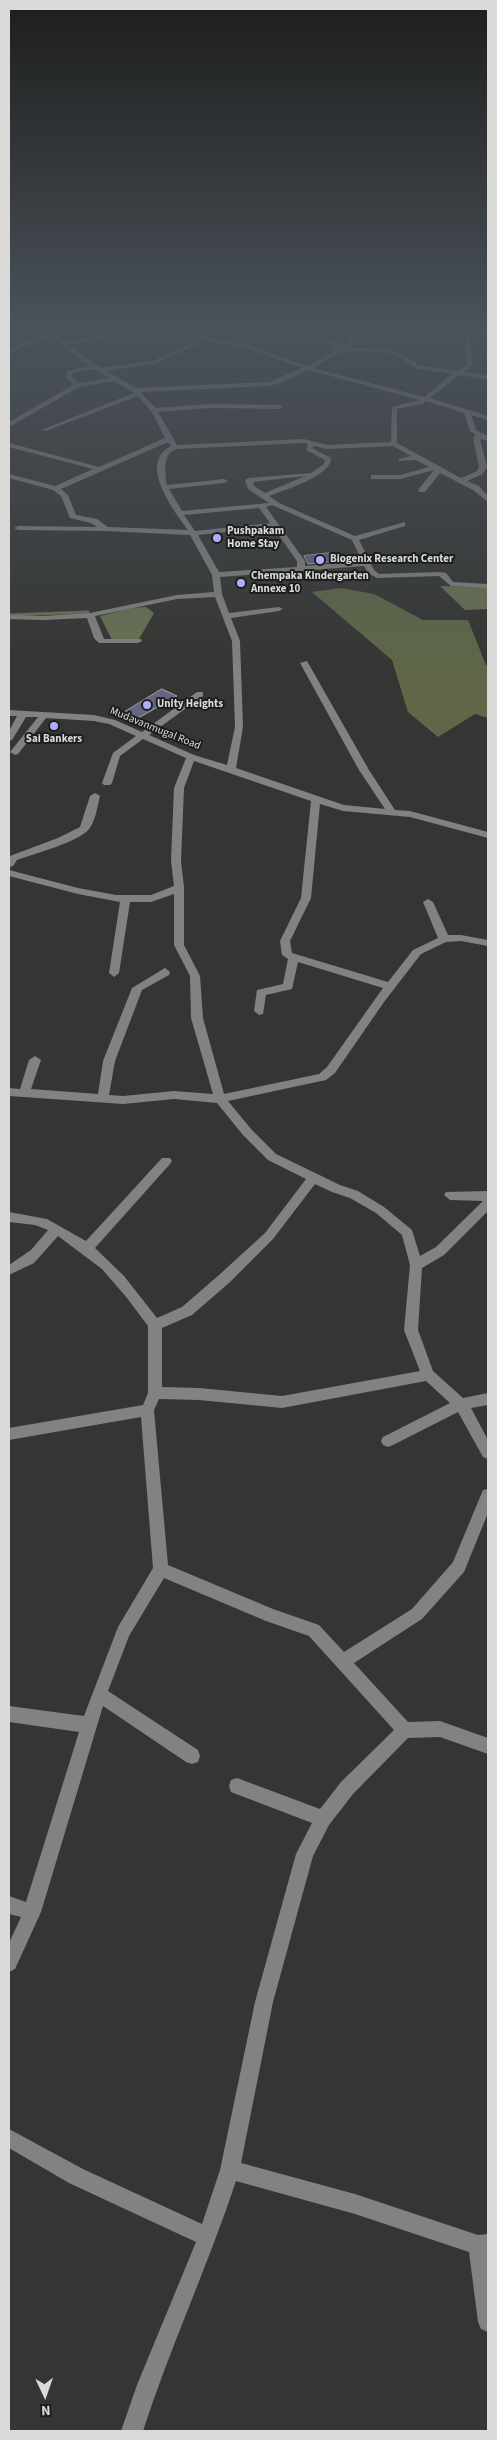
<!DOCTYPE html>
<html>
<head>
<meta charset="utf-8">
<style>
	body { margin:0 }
	#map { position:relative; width:497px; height:2440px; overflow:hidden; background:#353633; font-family:"Source Sans 3",sans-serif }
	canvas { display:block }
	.frame { position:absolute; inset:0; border:10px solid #dadad8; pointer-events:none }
	.north { position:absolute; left:20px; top:2370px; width:50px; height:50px; -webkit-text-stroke:4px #1d1e1c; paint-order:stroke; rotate:177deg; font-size:14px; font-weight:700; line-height:20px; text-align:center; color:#dadad8 }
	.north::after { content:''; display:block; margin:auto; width:18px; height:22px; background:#dadad8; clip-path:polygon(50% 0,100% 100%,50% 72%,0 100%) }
</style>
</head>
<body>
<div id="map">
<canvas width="497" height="2440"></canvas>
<div class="frame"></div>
<div class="north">N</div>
</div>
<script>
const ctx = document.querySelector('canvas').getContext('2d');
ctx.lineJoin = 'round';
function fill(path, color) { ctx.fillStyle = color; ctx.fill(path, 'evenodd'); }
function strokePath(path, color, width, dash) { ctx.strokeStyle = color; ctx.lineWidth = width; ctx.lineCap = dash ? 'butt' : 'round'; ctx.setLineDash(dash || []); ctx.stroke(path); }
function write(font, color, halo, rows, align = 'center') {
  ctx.font = font + ' "Source Sans 3",sans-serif'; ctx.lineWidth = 4; ctx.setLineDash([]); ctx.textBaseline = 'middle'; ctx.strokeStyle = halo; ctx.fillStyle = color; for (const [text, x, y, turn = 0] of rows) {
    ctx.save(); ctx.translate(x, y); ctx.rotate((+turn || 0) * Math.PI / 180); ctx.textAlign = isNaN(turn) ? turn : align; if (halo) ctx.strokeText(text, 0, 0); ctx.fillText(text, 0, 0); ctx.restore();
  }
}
fill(new Path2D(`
	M341,588L374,594L423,620H468L486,665H488V718L475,714L438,737L408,712L392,660L312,592Z`), '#5f6748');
fill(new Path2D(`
	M440,586L488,587V609L465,610Z
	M146,607L154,613L139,639L112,640L100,616L132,608Z`), '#697152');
strokePath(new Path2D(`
	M9,615L88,612`), '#697152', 3);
const building = new Path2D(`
	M330,553L336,561L308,564L304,556Z
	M162,689L177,696L133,721L118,716Z`);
fill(building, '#656685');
strokePath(building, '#a4a4a8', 1);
fill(new Path2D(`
	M43,329H50L64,342L115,333V335L68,345L101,368L152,361L192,343H196V345L155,364L106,371L136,388L269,382L302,368L241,347L174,335L163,329L244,344L307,366L338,349L325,341L289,329C308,329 326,337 342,346L349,339L350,329H356L355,340L348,347L386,348L402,354L419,365L457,371L467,365L464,344L471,329H477L470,344L473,366L464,372L488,376V380L459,375L430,398L488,416V420L471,415L476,430L488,436V441L480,439L487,467L483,474L467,481L479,486L488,496V502L473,490L440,473L425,492H419L418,490L434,470L400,479H371V475H400L429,467L416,460L399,461V459L411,456L393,446L327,449L314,446L312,448L331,458C332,476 284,490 269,496L279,503L355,536L405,522V526L359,540L374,570L379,574L439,572L446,573L453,582L488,584V588L451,586L439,576L377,578L368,573L364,566L220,577L222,594L229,613L279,607L283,609L279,611L231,618L240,641L243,727L236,768L344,805L385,809L359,770L300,663L307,661L369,770L395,810L410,811L488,832V838L410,817L343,811L320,804L311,898L290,941L292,953L388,982L413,950L438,938L423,902L428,899L433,902L448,935H461L488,940V946L461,941L446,942L421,954L384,1002L335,1073L326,1080L228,1101L251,1129L276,1154L340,1185L358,1191L384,1207L412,1230L420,1256L436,1247L483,1201L450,1200L444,1195L446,1192L488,1191V1211L444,1255L422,1268L418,1330L433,1371L463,1398L488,1393V1405L471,1408L488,1440V1459L483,1457L458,1412L393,1445L388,1447L383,1445L381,1441L383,1437L450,1403L426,1381L282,1408L199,1400L159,1399L154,1410L168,1565L273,1609L319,1625L344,1652L412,1609L453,1562L483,1490L488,1489V1513L464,1572L422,1619L354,1663L408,1722L440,1721L488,1738V1754L440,1737L408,1738L353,1794L329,1825L313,1856L273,2002L241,2163L355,2194L478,2235L488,2234V2332L481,2329L478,2322L469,2252L355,2214L236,2181C208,2266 170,2347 143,2431H121L137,2385L196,2242L69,2183L9,2148V2129L83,2169L202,2224L220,2170L255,2002L296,1854L312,1823L231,1792L229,1786L231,1780L237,1778L320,1809L341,1782L394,1730L309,1636L266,1621L164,1578L129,1636L108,1691L198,1750L200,1756L198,1762L192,1764L186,1762L103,1706L41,1912L15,1969L9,1972V1943L21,1917L9,1914V1896L26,1902L79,1732L9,1722V1706L84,1716L118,1627L153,1568L141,1417L9,1440V1428L143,1405L148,1393V1326L127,1298L102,1269L58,1236L34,1263L9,1275V1265L31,1250L48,1230L35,1225L9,1222V1212L47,1219L86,1241L162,1158H170L172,1161L170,1164L95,1248L124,1276L157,1318L182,1307L219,1275L265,1233L306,1179L268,1160L243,1135L217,1103L174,1099L123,1104L9,1096V1088L20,1089L29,1060L35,1056L41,1060L31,1089L98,1094L103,1061L132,988L165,968L170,972L169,975L142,990L115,1061L109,1095L123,1096L174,1091L213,1094L191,1018L190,976L174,945V894L151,902H130L119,973L114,977L109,973L120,902L78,894L9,876V870L78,888L116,895H151L174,886L171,861L174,788L186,758L143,739L120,756L112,783L110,785H104L102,783L113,753L136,736L109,724L94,721L46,718L18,754L15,755L10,752L38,717H26L12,740L9,741V731L17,716H9V710L94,715L115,720L142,732L197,692H203V696L149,735L194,755L227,765L235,727L232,641L215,597L177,599L95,616L104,639H141L142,641L138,643H99L94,638L87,618L42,620L9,619V615L42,616L90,613L177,595L214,592L212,575L190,535L105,531L18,530L14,528L18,526L97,527L91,523L70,518L61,496L53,490L9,478V474L55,486L93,469L9,447V443L99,467L165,438L151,411L138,396L46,431L41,430L134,393L114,381L79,387L9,427V422L73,385L66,377L67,371L90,366L50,336L9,353V349L47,333ZM343,351L385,352L398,356L415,368L452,374L424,397L313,368ZM95,369L109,378L78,383L72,377V373ZM308,370L420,400L392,407L391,442L327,445L304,439L177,445L158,412L210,408L280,409L283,407L280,405L210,404L156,408L140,392L269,386L283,382ZM426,401L464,413L470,431L476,435L473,438L479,467L477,471L461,478L397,443V409L422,404ZM168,442L171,446C137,463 174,511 188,530L108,527L97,519L76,515L68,495L61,489ZM304,443L308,444L306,450L325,460L324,464L311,473L249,478L245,480L248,489L269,503L182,511L169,489L224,483L228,481L224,479L167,485L166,481C166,467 162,456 176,449ZM305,476L265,493L254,486L253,482ZM272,505L352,540L362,561L305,566V561L266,507ZM259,508L270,523L195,531L184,515ZM273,527L297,561V567L219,572L198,535ZM194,761L311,801L301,898L280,941L282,955L288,959L283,984L257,990L254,1011L259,1015L263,1014L266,995L292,989L298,962L383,988L327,1067L319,1074L224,1094L203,1018L200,976L184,945V887L181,861L184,788ZM315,1184L332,1192L350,1198L376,1213L402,1235L410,1265L404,1330L420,1371L282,1396L199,1388L162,1387V1328L192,1315L229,1283L273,1239Z
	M441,329L436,332L433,330V329Z
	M95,793L100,796C97,807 96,820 89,829C79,842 33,854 17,860L13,866L9,867L10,856L58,838L80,827L90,796Z`), '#828281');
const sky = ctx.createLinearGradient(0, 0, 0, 671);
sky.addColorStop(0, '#1d1e1c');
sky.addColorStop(0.49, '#4b525b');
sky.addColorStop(1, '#4b525b00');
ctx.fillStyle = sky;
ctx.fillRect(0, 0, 497, 671);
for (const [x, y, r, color] of [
	[217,538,5,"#aeaefa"],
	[320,560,5,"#aeaefa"],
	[241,583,5,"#aeaefa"],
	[147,705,5,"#aeaefa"],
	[54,726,5,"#aeaefa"]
]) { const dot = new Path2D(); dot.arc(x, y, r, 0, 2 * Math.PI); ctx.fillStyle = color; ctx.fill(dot); strokePath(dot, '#1d1e1c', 2); }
write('bold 11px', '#dadad8', '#1d1e1c', [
	["Pushpakam",227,532],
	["Home Stay",227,545],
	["Biogenix Research Center",330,560],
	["Chempaka Kindergarten",251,577],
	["Annexe 10",251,590],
	["Unity Heights",157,705],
	["Sai Bankers",54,740,"center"]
], 'left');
write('11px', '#dadad8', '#1d1e1c', [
	["Mudavanmugal Road",155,729,22]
]);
</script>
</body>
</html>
